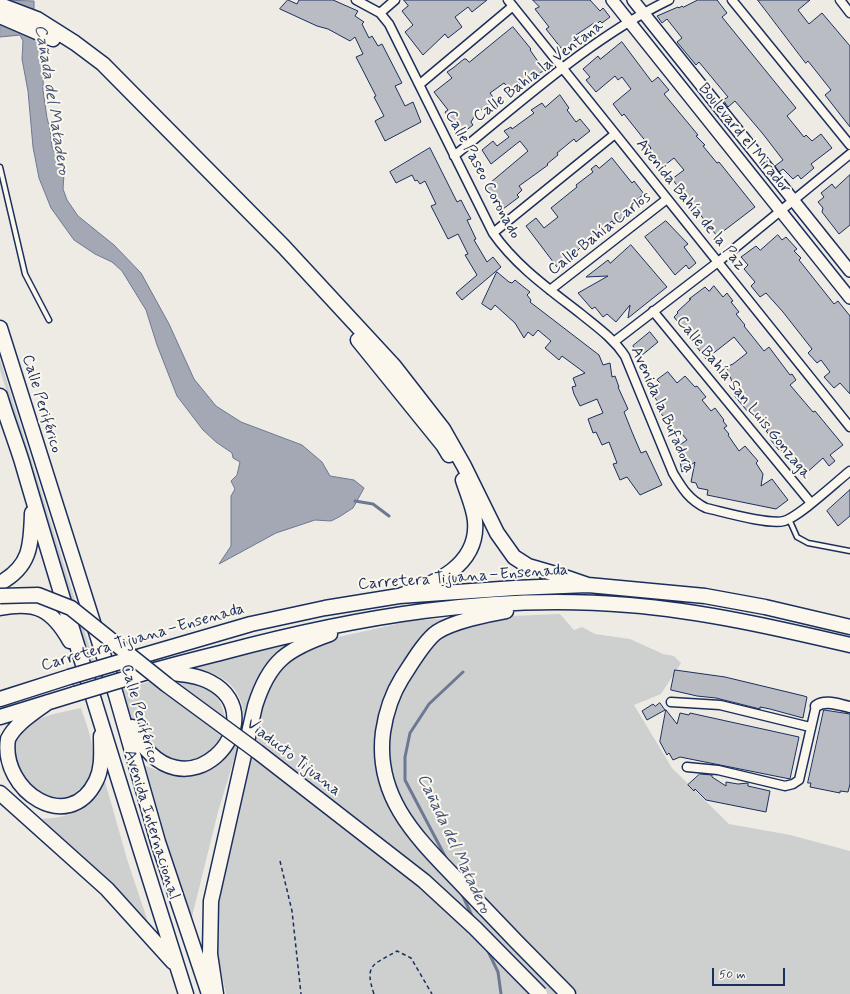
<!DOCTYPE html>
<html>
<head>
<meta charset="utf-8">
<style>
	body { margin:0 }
	#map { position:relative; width:850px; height:994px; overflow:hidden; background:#eeebe4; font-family:Mynerve,sans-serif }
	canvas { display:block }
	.scale { position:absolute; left:712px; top:968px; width:73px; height:18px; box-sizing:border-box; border:2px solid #1b2f5e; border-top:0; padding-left:5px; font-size:12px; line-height:14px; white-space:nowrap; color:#1b2f5e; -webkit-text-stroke:3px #fbf7ec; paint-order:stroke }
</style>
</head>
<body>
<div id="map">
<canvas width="850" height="994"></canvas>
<div class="scale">50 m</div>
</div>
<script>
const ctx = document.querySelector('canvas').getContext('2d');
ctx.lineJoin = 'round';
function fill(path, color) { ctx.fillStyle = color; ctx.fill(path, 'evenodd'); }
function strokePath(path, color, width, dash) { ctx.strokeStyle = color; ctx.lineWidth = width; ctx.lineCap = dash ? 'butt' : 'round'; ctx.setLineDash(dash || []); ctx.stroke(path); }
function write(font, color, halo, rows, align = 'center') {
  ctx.font = font + ' Mynerve,sans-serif'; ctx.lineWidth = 4; ctx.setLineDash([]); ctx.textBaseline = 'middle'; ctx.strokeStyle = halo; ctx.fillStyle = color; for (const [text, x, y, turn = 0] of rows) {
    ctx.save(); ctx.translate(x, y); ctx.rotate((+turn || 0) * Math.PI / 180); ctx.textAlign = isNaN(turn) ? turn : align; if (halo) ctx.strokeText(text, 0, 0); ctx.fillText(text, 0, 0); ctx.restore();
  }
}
fill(new Path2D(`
	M0,359L94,661L91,662L0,370Z
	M560,614L574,630L582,627L595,634L630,639L663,654L674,656L681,663L661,694L634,705L672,768L729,824L790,835L850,851V994H226L218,957L215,919L262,691L278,664L325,640L415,620Z
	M286,645L271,662L251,703L218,812L186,941L142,764C157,771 178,779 195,774C231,765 258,724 235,690C227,677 206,671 193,666Z
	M165,678C180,678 197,680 209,689C230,705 231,740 208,755C201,760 190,762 182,765L135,738L117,690Z
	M81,708C90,735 105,769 77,791C73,794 67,799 61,800C55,803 44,801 37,801L7,756C14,718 51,715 81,708Z
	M102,771L127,859L155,943L63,859L36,819C53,819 80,816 90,800C95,791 98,780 102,771Z`), '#cecfcf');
const water = new Path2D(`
	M0,0L34,1V12L44,48L43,90L47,118L50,129L52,147L64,174L63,189L67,200L78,216L114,245L141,273L169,324L194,379L216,406L241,422L302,445L322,462L330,476L354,480L364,488L353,508L339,517L331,521L315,520L276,533L219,564L231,546V496L235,489L231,481L237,475L240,462L233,458L232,453L216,442L203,430L177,396L157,345L146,310L122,271L112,262L95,254L74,240L51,208L39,178L33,147L28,91L22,59L23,41L20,35L0,37Z`);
fill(water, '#a3a8b4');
strokePath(water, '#6d7892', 1);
strokePath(new Path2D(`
	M355,501L373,504L389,516
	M447,860L405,780V757L410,733L429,704L463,672
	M461,892L473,918
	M487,949L498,972L501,994`), '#6d7892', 3);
const building = new Path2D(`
	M288,0L297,4L299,0H333L358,11L355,16L364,22L362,24L369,38L372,36L378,46L382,44L402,83L395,86L405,106L413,102L421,122L385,141L375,121L384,116L374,97L376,96L356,57L363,54L355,37L350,41L328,29L317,26L280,9Z
	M404,0H487L472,12L468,7L455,17L462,27L448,38L445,34L423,55L405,32L413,25L402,11L408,6Z
	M533,0H590L600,11L603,8L610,17L602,23L600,21L596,25L594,23L573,37L577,43L565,53L546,29L549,27L535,9L539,7Z
	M698,0H717L727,13L722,17L796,108L787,116L804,137L806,135L812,141L821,134L832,148L811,164L814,168L801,179L798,175L793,179L783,169L779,172L775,166L783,160L763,134L735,101L728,107L723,100L728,97L699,62L696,65L677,42L682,38L667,19L662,23L657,16L678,7L679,8L682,6L683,7Z
	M758,0H810L798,10L809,24L822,13L850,46V127L825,95L831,90L808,61L806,63Z
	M513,27L531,49L530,50L544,70L523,87L520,83L511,91L504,83L490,93L495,100L473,116L474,117L471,122L473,125L460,135L445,112L448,110L434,92L452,78L447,72L453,68L464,59H466L469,62Z
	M622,42L652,82L658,77L669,90L664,94L698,135L696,136L705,145L703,146L717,163L719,162L755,207L717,236L672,179L684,170L674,158L661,168L648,151L651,148L624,114L622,116L613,104L631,89L622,77L618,80L615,76L596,92L586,80L590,77L583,69L598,56L600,59Z
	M560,95L569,108L567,110L576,122L580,119L590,131L576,142L574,139L557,153L558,155L547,164L548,165L519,186L522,190L517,195L519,197L503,209L484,188L528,151L520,141L491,164L482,150L493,141L497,146L509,137L504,131L511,127L512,129L534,113L531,110L542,103L545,107Z
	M430,148L457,202L461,200L466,210L471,219L467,220L476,239L474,240L487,262L493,257L501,267L462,300L456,293L477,275L465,255L468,254L458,234L448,239L431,206L436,204L425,181L420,184L417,180L415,181L412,175L396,183L390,172Z
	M612,158L632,183L634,181L644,194L631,204L634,208L614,224L612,221L590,238L569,259L557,267L526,226L536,218L544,228L558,217L551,208L577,187L576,185L593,172L591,169L596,165L599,168Z
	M850,175V225L839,234L822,212L823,208L818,202L824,197L821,193L832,184L835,188Z
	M666,221L688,244L684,247L696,263L689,269L686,265L675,275L645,237Z
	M778,235L782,240L786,237L797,249L794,251L801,258L799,260L834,304L838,301L850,316V394L840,383L834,388L824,377L830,372L821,360L817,363L808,353L812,349L783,312L766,293L760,297L751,286L755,282L744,269L748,265L741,257L756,246L760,250Z
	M631,245L667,287L628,318L630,305L616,322L607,314L603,317L595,307L592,309L578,293L608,276L586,277L608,260L610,263Z
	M497,272L509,282L512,283L515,280L530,292L527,295L531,300L530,302L599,355L603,365L610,363L612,377L615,376L619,387H618L628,409L624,412L632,432L641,453L646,451L662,485L640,495L627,477L620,480L613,464L617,463L609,442L602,445L596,432L593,433L588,419L603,413L597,399L580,406L574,394L572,387L576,386L573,378L585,373L562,356L559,360L545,348L551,341L538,330L533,336L528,332L524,338L515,323L495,305L491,310L482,304Z
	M714,286L723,297L727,293L733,301L731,302L739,312L736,314L745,325L744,326L764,351L769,347L790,375L792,374L796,380L790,385L813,412L815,411L843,445L830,455L835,461L829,466L823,458L803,476L788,458L780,449L779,450L770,439L772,438L766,431L768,430L751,410L748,412L733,394L736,391L726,367L733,364L747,353L734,337L706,359L674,317L678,313L677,312L691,299H689L705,287L709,291Z
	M650,332L658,342L641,356L633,346Z
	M668,372L677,383L685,376L695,387L697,386L706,397L702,400L711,411L715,408L724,420L723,421L727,426L724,428L729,434L728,435L739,451L745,446L758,461L756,463L763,474L761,486L772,479L788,500L776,509L707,495L708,490L698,488L696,483L691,482L695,462L682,472L679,456L683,453L678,446L687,440L678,429L675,430L658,410L662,407L652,394L657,390L655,387L660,383L657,380Z
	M850,490V516L838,526L827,511Z
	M675,670L725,677L804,696L807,697L803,718L770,709L760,707V709L716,698L697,696L671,690Z
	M660,703L665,710L647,720L642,711L653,704L655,706Z
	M666,710L677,724L680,713L689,715L690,713L799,737L790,779L680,757L673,760L669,753L667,755L660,742Z
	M824,710L850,714V784L848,792L840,791V793L810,787L811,783H808Z
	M700,774L712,775V777L726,786V782L738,784L748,783V786L770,791L766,812L706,800L695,789L694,791L688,785Z`);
fill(building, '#b9bcc3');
strokePath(building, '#1b2f5e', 1);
const service = new Path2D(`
	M0,167L25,274L49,320
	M789,519L797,537L808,543L850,551`);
const minor = new Path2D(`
	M356,0L380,13L389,24L493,233C516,266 549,289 581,314C597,327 613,338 625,356L673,473C682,488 689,500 706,508C724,512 768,525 784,521C799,517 836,482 850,471
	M508,0L850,427
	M732,0L850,145
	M840,0L850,13
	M380,13L395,0
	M420,84L513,6
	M454,156C520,103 592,37 669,0
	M493,233L615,134
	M550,290L667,199
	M653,311L811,503
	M615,341L718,262L850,154
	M671,702L720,705L810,727
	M687,767L718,770L785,786L793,784L799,780L816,706`);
const tertiary = new Path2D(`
	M816,706C826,699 839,705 850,707`);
const secondary = new Path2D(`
	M612,0L850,298
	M633,0L850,271`);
const motorway = new Path2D(`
	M0,5L37,19L75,43L103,64L284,247L394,366L443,429L464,466L497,533L514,557L528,566L559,575L588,585
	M0,16L53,39
	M0,328L116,695L158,842L209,994
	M358,340L443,445L449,455
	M0,396C7,419 15,440 22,462C74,640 130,817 186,994
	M0,583C31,566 31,545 32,513
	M399,596C434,584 479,566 475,521C474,508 467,493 463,480
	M0,608C36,601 52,609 70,641
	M506,611C488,614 452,622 437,632C425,640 410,666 402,678C392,694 386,712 383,732C374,802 423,843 467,890C500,925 534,960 568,994
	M124,661L251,624L325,608L399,596L515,588L588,585L705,596L765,607L850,627
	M128,678C159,668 192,660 224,652C355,617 493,593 629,605C703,611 777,628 850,645
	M0,699L69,677
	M48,702C34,713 16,723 8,739C0,791 69,836 96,781C103,767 101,751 101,736
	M0,717L75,694
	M132,727C182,828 280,718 210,682C195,674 176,674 159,672
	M0,793L107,889L173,962
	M216,994L210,954L211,901L255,706C269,661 287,649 330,634`);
strokePath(service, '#1b2f5e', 7);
strokePath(minor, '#1b2f5e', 11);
strokePath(tertiary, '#1b2f5e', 13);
strokePath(secondary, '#1b2f5e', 14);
strokePath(motorway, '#1b2f5e', 17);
strokePath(new Path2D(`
	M280,861L292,911L301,994
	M374,994C364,964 373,965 397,951L411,958L432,994`), '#1b2f5e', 1.5, [4, 3]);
strokePath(service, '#fbf7ec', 4);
strokePath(minor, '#fbf7ec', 8);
strokePath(tertiary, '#fbf7ec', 10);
strokePath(secondary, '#fbf7ec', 11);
strokePath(motorway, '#fbf7ec', 14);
const motorwayBridge = new Path2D(`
	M0,596L38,595L71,608L167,685L258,752L424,881L475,928L540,994
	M69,677L123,661
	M75,694L128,678`);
strokePath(motorwayBridge, '#1b2f5e', 17, []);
strokePath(motorwayBridge, '#fbf7ec', 14);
write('16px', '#1b2f5e', '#fbf7ec', [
	["Calle Bahía la Ventana",539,72,-37],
	["Boulevard el Mirador",744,139,51],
	["Calle Paseo Coronado",482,175,62],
	["Avenida Bahía de la Paz",690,205,51],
	["Calle Bahía Carlos",600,234,-38],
	["Calle Bahía San Luis Gonzaga",743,398,51],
	["Calle Periférico",41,404,73],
	["Avenida la Bufadora",662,410,66],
	["Carretera Tijuana–Ensenada",463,578,-4],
	["Carretera Tijuana–Ensenada",143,638,-16],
	["Calle Periférico",139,714,74],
	["Viaducto Tijuana",293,758,38],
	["Avenida Internacional",151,825,73]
]);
write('italic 17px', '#445378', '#fbf7ec', [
	["Cañada del Matadero",51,100,81],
	["Cañada del Matadero",453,844,65]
]);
</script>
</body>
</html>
